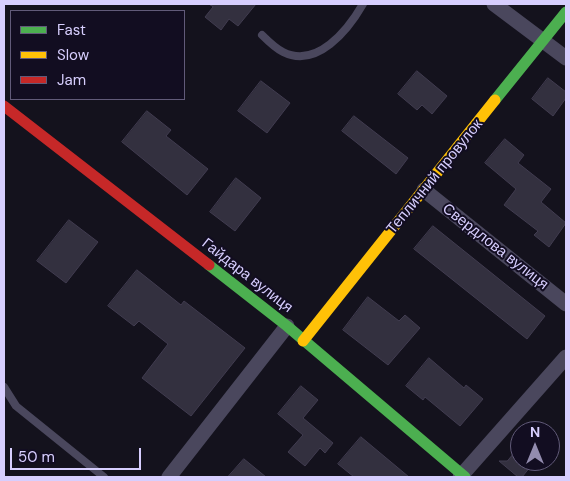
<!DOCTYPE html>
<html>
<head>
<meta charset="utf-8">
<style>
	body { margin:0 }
	#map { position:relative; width:570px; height:481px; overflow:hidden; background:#14121d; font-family:"DM Sans",sans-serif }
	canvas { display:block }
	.frame { position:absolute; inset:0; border:5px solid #d7cefe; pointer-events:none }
	.legend { position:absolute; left:10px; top:10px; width:175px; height:90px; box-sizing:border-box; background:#120d21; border:1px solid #615a79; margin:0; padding:6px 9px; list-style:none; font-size:15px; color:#d7cefe }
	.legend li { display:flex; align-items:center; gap:10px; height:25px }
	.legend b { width:25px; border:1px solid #615a79 }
	.north { position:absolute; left:510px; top:421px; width:50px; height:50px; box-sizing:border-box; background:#120d21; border:1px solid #615a79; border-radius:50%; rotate:0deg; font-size:14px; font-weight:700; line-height:20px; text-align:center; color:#d7cefe }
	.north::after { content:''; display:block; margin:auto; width:18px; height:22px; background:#938caf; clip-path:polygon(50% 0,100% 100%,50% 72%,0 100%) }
	.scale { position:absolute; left:10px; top:448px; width:131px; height:22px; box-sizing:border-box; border:2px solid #d7cefe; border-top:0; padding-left:6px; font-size:15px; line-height:18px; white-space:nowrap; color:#d7cefe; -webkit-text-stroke:4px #120d21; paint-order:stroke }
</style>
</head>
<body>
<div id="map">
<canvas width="570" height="481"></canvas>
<div class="frame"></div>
<ul class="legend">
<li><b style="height:6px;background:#4caf50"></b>Fast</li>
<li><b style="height:6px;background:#ffc107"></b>Slow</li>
<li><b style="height:6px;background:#c62828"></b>Jam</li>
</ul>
<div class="north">N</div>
<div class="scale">50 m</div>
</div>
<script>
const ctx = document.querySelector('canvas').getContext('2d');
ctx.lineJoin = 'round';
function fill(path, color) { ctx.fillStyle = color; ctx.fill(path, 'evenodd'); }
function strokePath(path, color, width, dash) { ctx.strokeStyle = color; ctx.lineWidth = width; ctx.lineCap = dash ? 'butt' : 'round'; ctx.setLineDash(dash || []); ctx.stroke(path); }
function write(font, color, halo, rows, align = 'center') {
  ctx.font = font + ' "DM Sans",sans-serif'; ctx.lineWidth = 4; ctx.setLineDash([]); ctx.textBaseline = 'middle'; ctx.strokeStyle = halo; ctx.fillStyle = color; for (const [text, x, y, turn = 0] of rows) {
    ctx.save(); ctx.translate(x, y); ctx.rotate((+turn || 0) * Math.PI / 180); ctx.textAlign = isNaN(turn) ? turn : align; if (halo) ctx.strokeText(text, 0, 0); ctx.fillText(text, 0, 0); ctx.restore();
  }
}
const building = new Path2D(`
	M209,4H256L238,26L229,19L221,30L205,17L213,7Z
	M417,71L447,96L432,114L422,105L417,110L398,94Z
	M548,78L566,92V98L553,116L532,99Z
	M261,81L290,103L267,133L238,111Z
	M147,111L171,130L166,136L208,169L187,195L122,142Z
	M354,116L408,158L396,174L342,131Z
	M505,139L524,155L518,163L551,189L541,202L566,223L549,247L534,235L538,231L504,205L516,189L485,163Z
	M236,178L261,198L235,231L210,212Z
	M69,220L98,242L66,283L37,261Z
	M433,226L545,316L527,339L414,249Z
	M137,270L181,305L184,301L245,348L191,416L142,378L168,344L139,321L134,326L108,306Z
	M368,297L399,321L405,315L420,328L388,365L343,330Z
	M429,358L464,388L466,385L483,399L460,426L425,397L423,400L406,386Z
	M301,386L318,400L303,418L333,443L325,453L320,448L305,466L288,452L303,435L278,414Z
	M361,437L409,477H354L338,464Z
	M520,446V461H535L522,477H518L499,461H507Z
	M244,459L266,477H228Z`);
fill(building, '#33303f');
strokePath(building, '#413c50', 1);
strokePath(new Path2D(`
	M262,35C268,41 275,48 283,52C317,69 348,30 363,4
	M4,387L16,406L104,477`), '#4a475d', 8);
strokePath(new Path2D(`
	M494,4L566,58
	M424,190L566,304
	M169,477L287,326
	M460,477L566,357`), '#4a475d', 15);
strokePath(new Path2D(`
	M495,100L566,12
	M209,265L287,326L465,477`), '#4caf50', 11);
strokePath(new Path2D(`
	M303,341L495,100`), '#ffc107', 11);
strokePath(new Path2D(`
	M4,106L209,265`), '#c62828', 11);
write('15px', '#d7cefe', '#120d21', [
	["Тепличний провулок",435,177,-51],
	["Свердлова вулиця",495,247,38],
	["Гайдара вулиця",247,276,38]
]);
</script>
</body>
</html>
